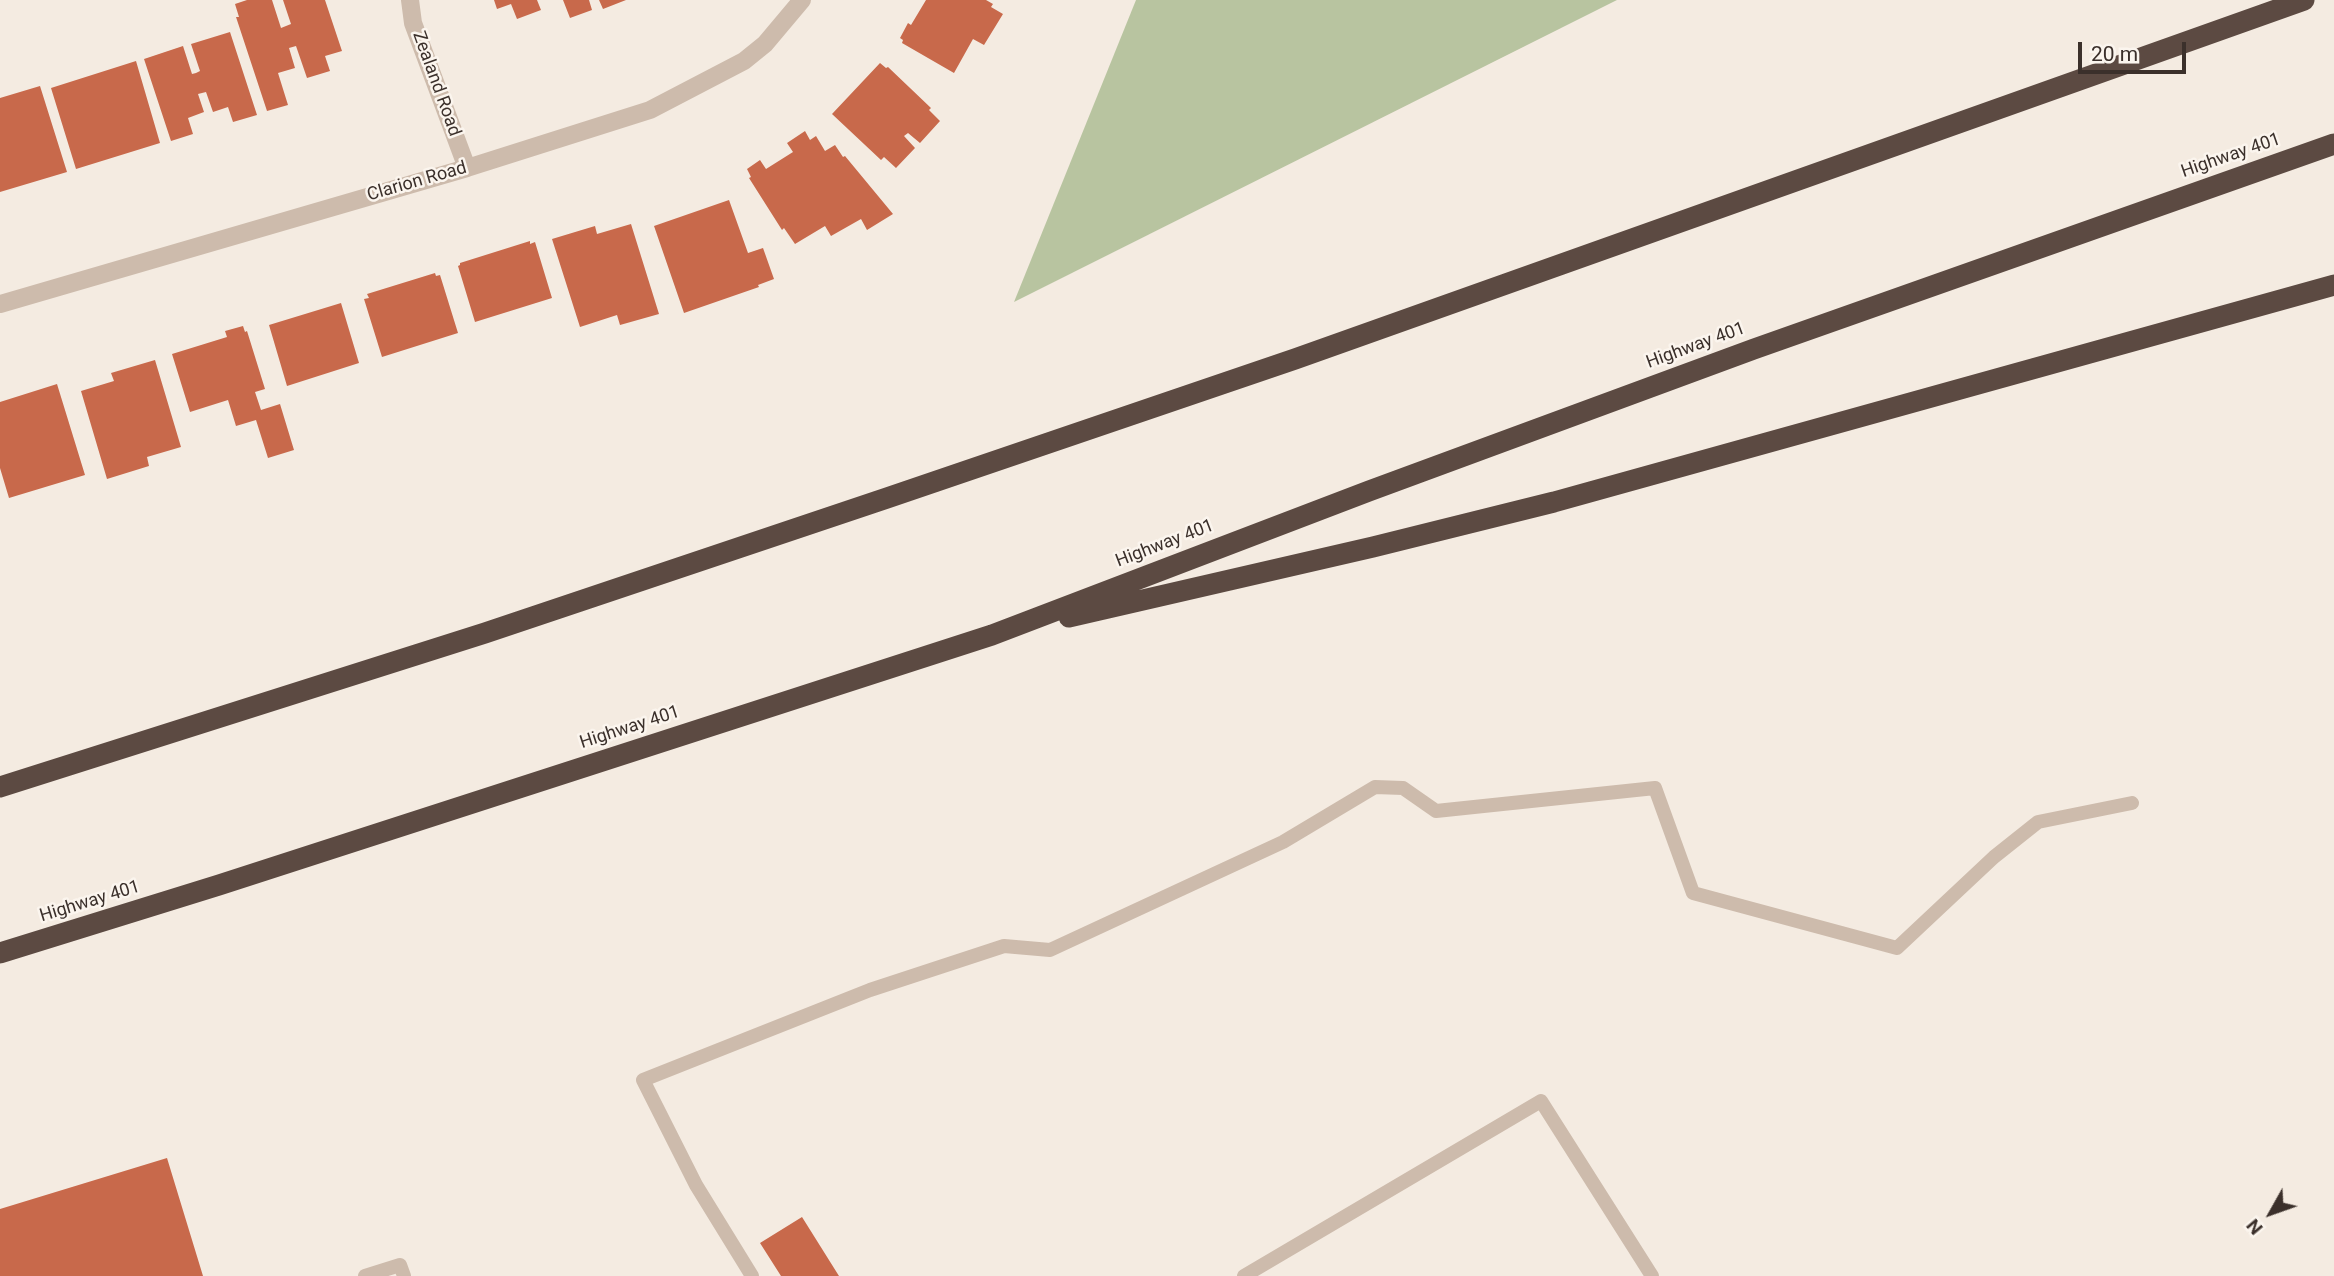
<!DOCTYPE html>
<html>
<head>
<meta charset="utf-8">
<style>
	body { margin:0 }
	#map { position:relative; width:2334px; height:1276px; overflow:hidden; background:#f4ebe1; font-family:Roboto,sans-serif }
	canvas { display:block }
	.north { position:absolute; left:2236px; top:1178px; width:70px; height:70px; -webkit-text-stroke:5px #fbf5ee; paint-order:stroke; rotate:230deg; font-size:19px; font-weight:700; line-height:28px; text-align:center; color:#3b302b }
	.north::after { content:''; display:block; margin:auto; width:24px; height:32px; background:#3b302b; clip-path:polygon(50% 0,100% 100%,50% 72%,0 100%) }
	.scale { position:absolute; left:2078px; top:42px; width:108px; height:32px; box-sizing:border-box; border:4px solid #3b302b; border-top:0; padding-left:9px; font-size:21px; line-height:24px; white-space:nowrap; color:#3b302b; -webkit-text-stroke:5px #fbf5ee; paint-order:stroke }
</style>
</head>
<body>
<div id="map">
<canvas width="2334" height="1276"></canvas>
<div class="north">N</div>
<div class="scale">20 m</div>
</div>
<script>
const ctx = document.querySelector('canvas').getContext('2d');
ctx.lineJoin = 'round';
function fill(path, color) { ctx.fillStyle = color; ctx.fill(path, 'evenodd'); }
function strokePath(path, color, width, dash) { ctx.strokeStyle = color; ctx.lineWidth = width; ctx.lineCap = dash ? 'butt' : 'round'; ctx.setLineDash(dash || []); ctx.stroke(path); }
function write(font, color, halo, rows, align = 'center') {
  ctx.font = font + ' Roboto,sans-serif'; ctx.lineWidth = 5; ctx.setLineDash([]); ctx.textBaseline = 'middle'; ctx.strokeStyle = halo; ctx.fillStyle = color; for (const [text, x, y, turn = 0] of rows) {
    ctx.save(); ctx.translate(x, y); ctx.rotate((+turn || 0) * Math.PI / 180); ctx.textAlign = isNaN(turn) ? turn : align; if (halo) ctx.strokeText(text, 0, 0); ctx.fillText(text, 0, 0); ctx.restore();
  }
}
fill(new Path2D(`
	M1136,0H1617L1014,302Z`), '#b8c4a0');
fill(new Path2D(`
	M247,0H272L281,28L291,24L283,0H325L342,51L325,56L330,71L307,78L296,46L289,48L295,68L278,73L288,105L267,111L236,17H239L235,4Z
	M494,0H537L541,10L517,19L511,4L497,9Z
	M563,0H589L592,10L570,18Z
	M599,0H626L603,9Z
	M926,0H986L993,4L991,7L1003,14L984,45L973,39L954,73L902,43L903,40L900,38L908,23L911,25Z
	M230,32L257,115L233,122L228,107L213,112L206,92L198,94L204,112L188,118L193,134L171,141L144,59L183,46L192,74L196,73L200,71L191,44Z
	M136,61L160,143L76,169L51,88Z
	M880,63L886,68L888,67L931,108L929,110L940,121L920,143L908,133L904,136L915,148L896,168L884,157L881,160L832,114Z
	M40,86L67,172L0,192V98Z
	M805,131L810,140L816,136L825,151L835,145L843,157L845,156L893,214L867,230L861,219L831,236L825,226L795,244L784,228L782,230L749,178L751,177L747,169L760,160L766,169L793,152L787,143Z
	M729,200L748,253L763,248L774,279L758,285L759,287L684,313L654,226Z
	M631,224L659,314L620,325L617,315L580,327L552,239L595,226L597,234Z
	M530,241V244L535,242L552,298L475,322L458,266L460,265V263Z
	M435,273L436,276L440,275L458,333L382,357L364,299L369,298L367,294Z
	M341,303L359,363L287,386L269,325Z
	M243,326L245,332L247,331L265,389L255,392L261,410L280,404L294,450L268,458L256,420L236,426L228,400L190,412L172,354L227,337L225,331Z
	M155,360L181,447L147,457L149,466L107,479L81,391L114,381L111,373Z
	M57,384L85,475L9,498L0,468V402Z
	M167,1158L203,1276H0V1209Z
	M802,1217L839,1276H781L760,1243Z`), '#c8694b');
strokePath(new Path2D(`
	M365,1276L400,1265L404,1276
	M752,1276L696,1185L643,1080L870,990L1004,946L1050,950L1283,842L1375,787L1403,788L1436,811L1655,788L1693,893L1897,948L1994,857L2038,822L2132,803
	M1244,1276L1541,1101L1652,1276`), '#cdbbac', 14);
strokePath(new Path2D(`
	M410,0L413,23L467,168
	M0,304L467,168L650,110L744,61L765,44L802,0`), '#cdbbac', 18);
strokePath(new Path2D(`
	M1069,617L1373,547L1554,502L2334,285
	M0,787L485,633L887,498L1295,359L2304,0
	M0,953L219,885L992,635L1369,491L1754,349L2334,144`), '#5c4a42', 21);
write('18px', '#3b302b', '#fbf5ee', [
	["Zealand Road",436,84,70],
	["Highway 401",2231,156,-19],
	["Clarion Road",417,182,-16],
	["Highway 401",1696,346,-20],
	["Highway 401",1165,544,-21],
	["Highway 401",630,728,-18],
	["Highway 401",90,902,-17]
]);
</script>
</body>
</html>
